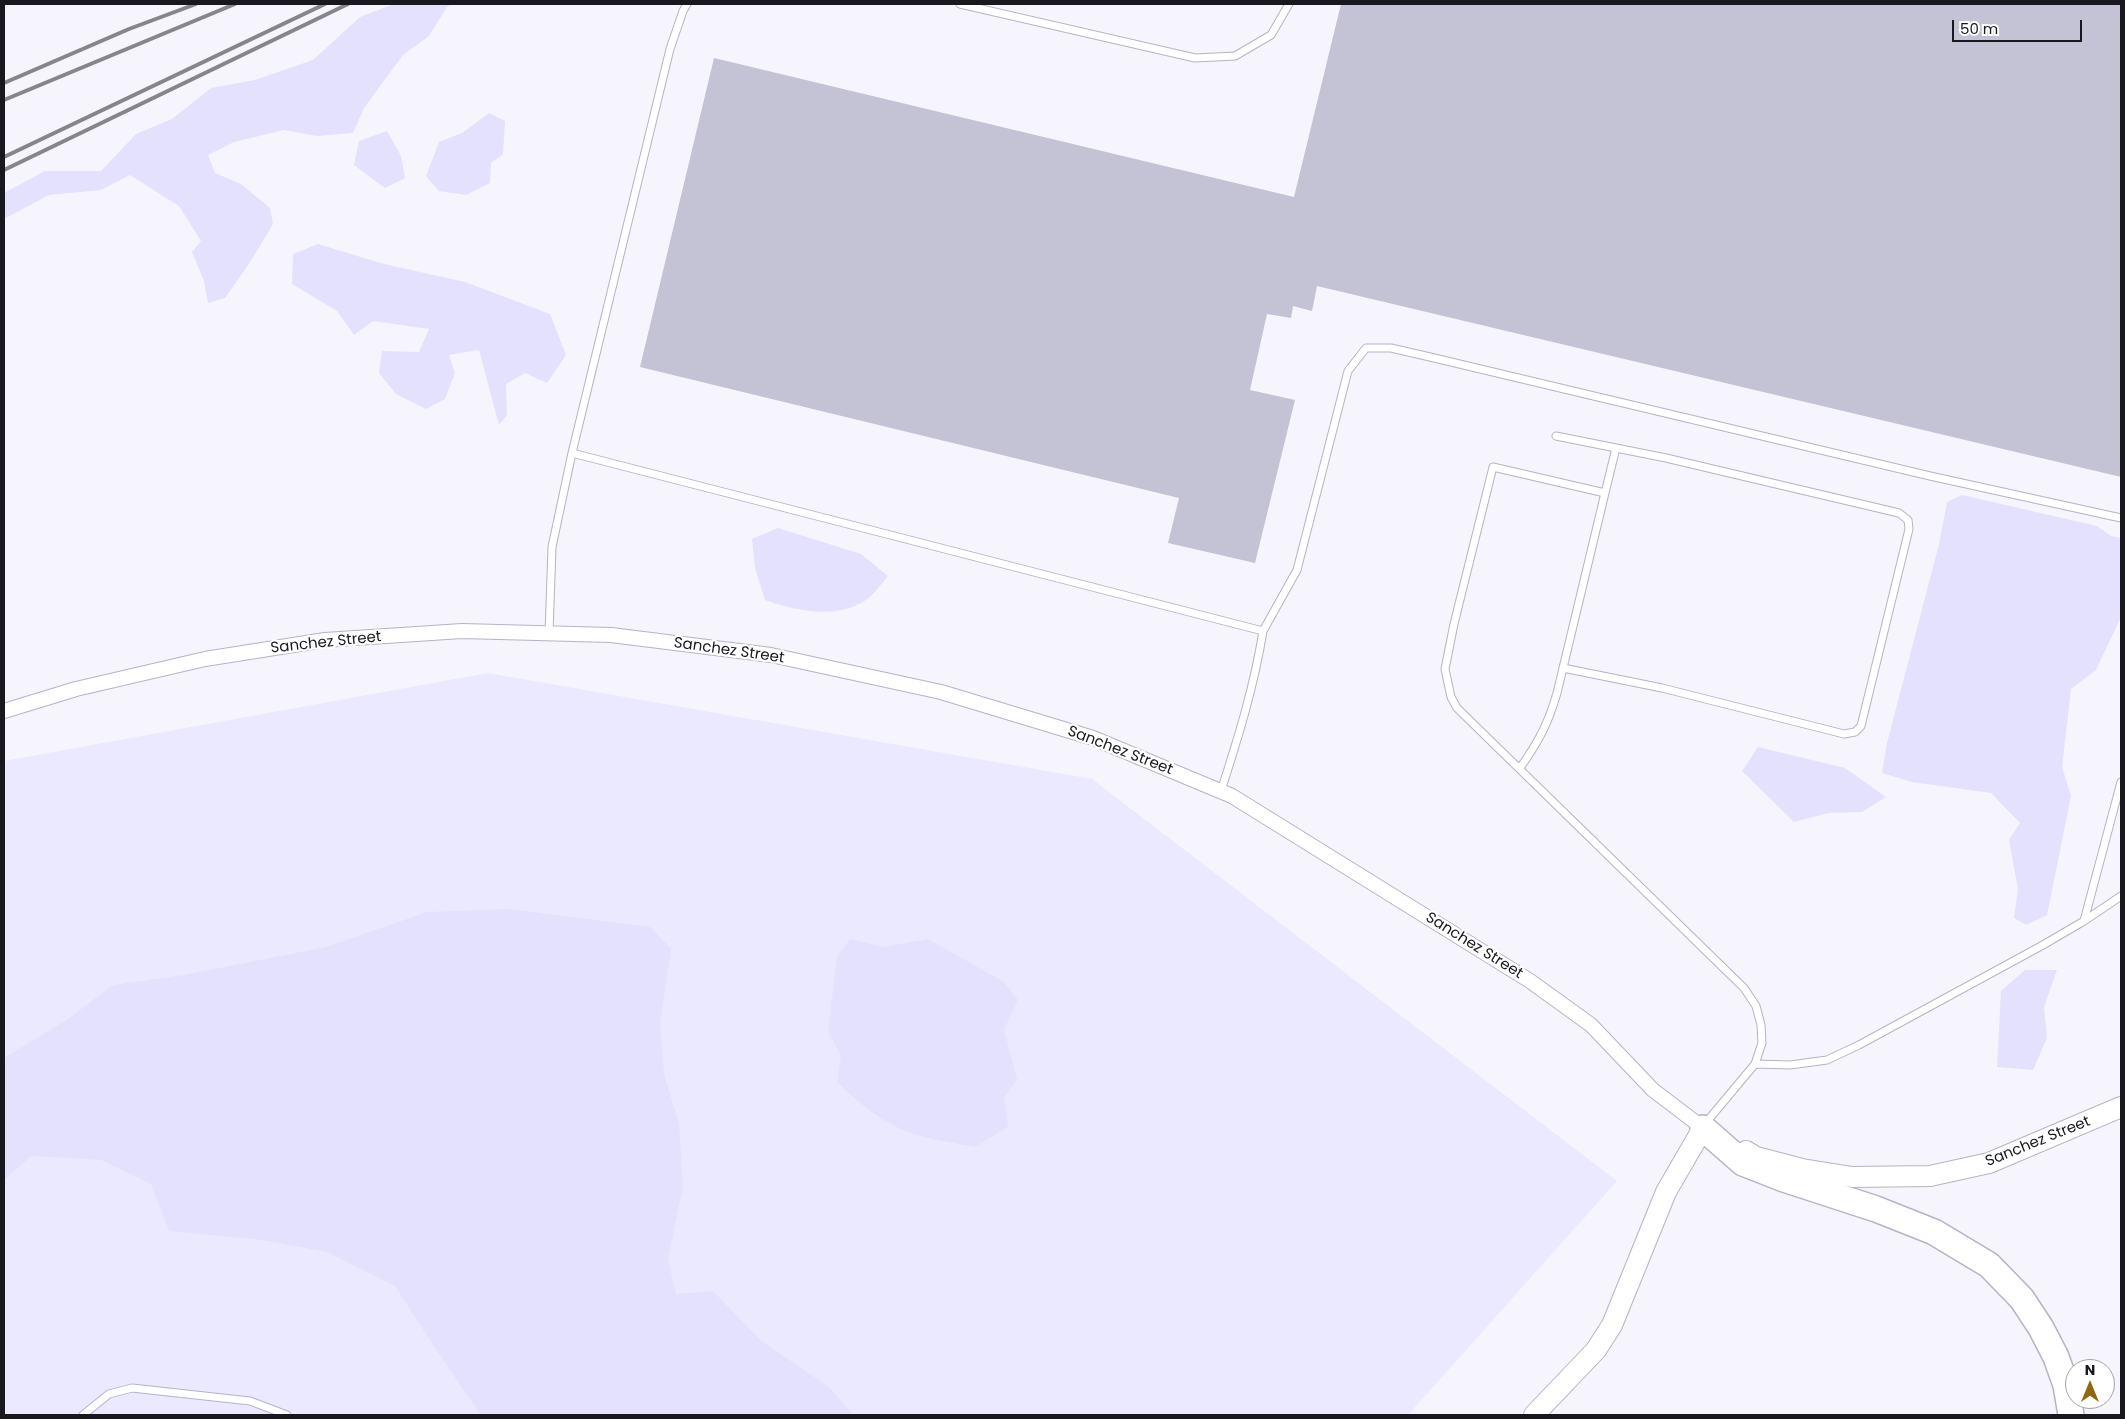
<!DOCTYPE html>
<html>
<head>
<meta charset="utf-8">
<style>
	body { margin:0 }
	#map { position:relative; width:2125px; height:1419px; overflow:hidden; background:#f6f5fd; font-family:Poppins,sans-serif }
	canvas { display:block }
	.frame { position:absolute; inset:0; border:5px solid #19181f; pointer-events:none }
	.north { position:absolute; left:2065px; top:1359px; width:50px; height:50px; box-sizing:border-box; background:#fff; border:1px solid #a3a3a5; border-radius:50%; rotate:0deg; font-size:14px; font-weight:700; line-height:20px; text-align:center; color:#19181f }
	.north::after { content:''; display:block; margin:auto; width:18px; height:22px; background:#91680f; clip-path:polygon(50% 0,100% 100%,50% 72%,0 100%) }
	.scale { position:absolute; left:1952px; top:20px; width:130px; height:22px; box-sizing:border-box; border:2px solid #19181f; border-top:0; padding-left:6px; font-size:15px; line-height:18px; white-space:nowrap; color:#19181f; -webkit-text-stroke:4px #fff; paint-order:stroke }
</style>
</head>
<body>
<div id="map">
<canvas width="2125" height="1419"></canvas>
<div class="frame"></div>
<div class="north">N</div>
<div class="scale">50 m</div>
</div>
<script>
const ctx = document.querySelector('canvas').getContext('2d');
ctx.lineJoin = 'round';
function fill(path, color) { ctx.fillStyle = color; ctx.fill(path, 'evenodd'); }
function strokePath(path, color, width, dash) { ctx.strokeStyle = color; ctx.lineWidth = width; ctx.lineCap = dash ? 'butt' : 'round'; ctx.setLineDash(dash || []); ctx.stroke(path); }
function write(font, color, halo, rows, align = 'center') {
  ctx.font = font + ' Poppins,sans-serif'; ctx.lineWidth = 4.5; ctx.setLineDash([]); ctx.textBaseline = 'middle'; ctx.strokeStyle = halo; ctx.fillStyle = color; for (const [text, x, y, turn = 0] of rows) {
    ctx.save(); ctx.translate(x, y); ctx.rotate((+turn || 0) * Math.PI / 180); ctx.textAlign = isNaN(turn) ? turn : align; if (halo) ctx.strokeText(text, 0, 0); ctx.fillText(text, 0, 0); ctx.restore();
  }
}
fill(new Path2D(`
	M488,673L1092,779L1617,1181L1408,1415H4V761Z`), '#ebe9ff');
fill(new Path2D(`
	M394,4H452L447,7L429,36L403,55L364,108L353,133L317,136L284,130L234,142L208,155L215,173L241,184L270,208L273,224L249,264L225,298L208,303L204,281L192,252L201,241L179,206L130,175L101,190L49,195L4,219V193L45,171H101L136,134L172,119L211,88L255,80L313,60L360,17Z
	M489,113L505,121L503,154L491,163L490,183L466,195L439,191L426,176L439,142L462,133Z
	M387,131L401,156L405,178L385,188L354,165L359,141Z
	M318,244L384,264L465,282L550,314L566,355L547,383L525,373L506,384L507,415L499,425L479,350L449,355L455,373L445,399L426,409L396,394L379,373L382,351L419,352L429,329L373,321L354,335L337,311L292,284L293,254Z
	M1962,495L2097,526L2111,536L2121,538L2120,619L2096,670L2071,689L2062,767L2071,796L2047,915L2026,925L2014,918L2018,889L2009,840L2020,823L1991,793L1912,782L1882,773L1887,743L1939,544L1947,502Z
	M778,528L861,554L888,576C882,583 876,591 870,597C840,621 797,611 765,600L755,568L752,539Z
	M1758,747L1845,768L1886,797L1862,812L1828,813L1794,822L1742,771Z
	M509,909L650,927L671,949L660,1025L664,1074L679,1124L683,1186L668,1259L676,1294L713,1291L760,1340L829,1387L853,1415H481L439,1354L395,1286L327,1252L262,1240L169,1231L151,1184L101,1160L31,1156L4,1180V1058L68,1019L113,985L184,975L326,947L427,912Z
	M850,939L883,947L928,939L1004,982L1018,1000L1004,1029L1017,1079L1004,1098L1008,1127L975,1147C950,1142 922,1139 899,1128C876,1118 855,1099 837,1082L841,1056L828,1031L837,957Z
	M2025,970H2057L2044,1007L2047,1038L2033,1070L1997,1067L2001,991Z`), '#e3e1fd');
fill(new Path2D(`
	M1341,4H2121V477L1317,286L1312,311L1293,306L1291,318L1267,314L1250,390L1295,400L1255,563L1168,543L1179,498L640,367L714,58L1294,197Z`), '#c4c2d5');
const lane = new Path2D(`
	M960,4L1195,58L1235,56L1271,35L1289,4
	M1556,436L1666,458L1899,513L1908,520L1909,529L1861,726L1855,732L1844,734L1662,688L1563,668
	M572,453L670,49L683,11L687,4
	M1605,493L1616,448
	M1263,631L1297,570L1348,371L1366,348H1391L1430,357L1930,476L2121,518
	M549,633L552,547L572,453L1263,631C1254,687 1238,738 1221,791
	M1520,768C1539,741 1548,724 1557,693L1605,493L1493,467L1454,624L1445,669L1451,697L1457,708L1744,988L1756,1006L1761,1025L1762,1043L1755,1064L1704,1125
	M2084,921L2121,782
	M1755,1064L1790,1065L1827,1060L1859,1045L2043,945L2084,921L2121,896
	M83,1415L109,1394L132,1388L250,1401L287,1415`);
const street = new Path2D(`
	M4,711L76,689L205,659L325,640L462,631L611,635L771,655L941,692L1093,738L1232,796L1530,981L1591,1025L1653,1090L1703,1128`);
const secondary = new Path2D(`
	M1746,1151L1756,1157L1802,1169L1852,1177L1930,1176L1989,1163L2121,1107
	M1534,1415L1596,1350L1612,1325L1666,1192L1703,1128L1714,1134`);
const highway = new Path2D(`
	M1703,1128L1743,1163L1784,1179L1876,1209L1934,1232L1989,1265L2022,1299L2041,1328L2056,1357L2066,1385L2071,1415`);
strokePath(lane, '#b5b3c6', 9);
strokePath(street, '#b5b3c6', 16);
strokePath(secondary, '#b5b3c6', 22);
strokePath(highway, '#b5b3c6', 28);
strokePath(lane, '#fff', 7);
strokePath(street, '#fff', 14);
strokePath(secondary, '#fff', 20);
strokePath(highway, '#fff', 25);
strokePath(new Path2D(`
	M4,83L129,29L196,4
	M4,100L235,4
	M4,157L325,4
	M4,170L348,4`), '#86858c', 4);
write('15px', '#19181f', '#fff', [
	["Sanchez Street",326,643,-6],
	["Sanchez Street",729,651,8],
	["Sanchez Street",1120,751,21],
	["Sanchez Street",1474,946,32],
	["Sanchez Street",2038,1142,-22]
]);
</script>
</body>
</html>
